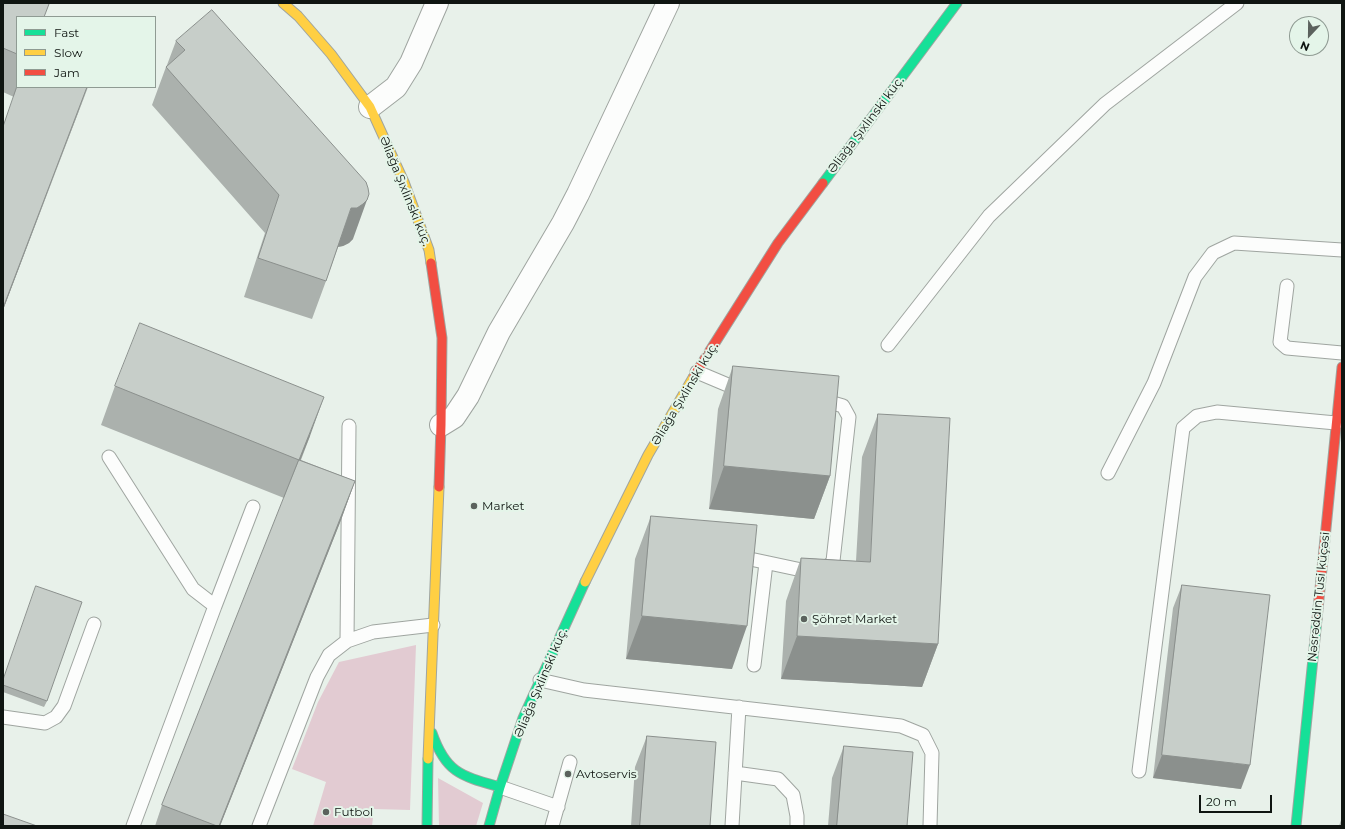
<!DOCTYPE html>
<html>
<head>
<meta charset="utf-8">
<style>
	body { margin:0 }
	#map { position:relative; width:1345px; height:829px; overflow:hidden; background:#e8f1ea; font-family:Montserrat,sans-serif }
	canvas { display:block }
	.frame { position:absolute; inset:0; border:4px solid #0f1511; pointer-events:none }
	.legend { position:absolute; left:16px; top:16px; width:140px; height:72px; box-sizing:border-box; background:#e4f5e9; border:1px solid #8f9b93; margin:0; padding:5px 7px; list-style:none; font-size:12px; color:#0f1511 }
	.legend li { display:flex; align-items:center; gap:8px; height:20px }
	.legend b { width:20px; border:1px solid #8f9b93 }
	.north { position:absolute; left:1289px; top:16px; width:40px; height:40px; box-sizing:border-box; background:#e4f5e9; border:1px solid #8f9b93; border-radius:50%; rotate:202deg; font-size:11px; font-weight:700; line-height:16px; text-align:center; color:#0f1511 }
	.north::after { content:''; display:block; margin:auto; width:14px; height:18px; background:#5b625d; clip-path:polygon(50% 0,100% 100%,50% 72%,0 100%) }
	.scale { position:absolute; left:1199px; top:795px; width:73px; height:18px; box-sizing:border-box; border:2px solid #0f1511; border-top:0; padding-left:5px; font-size:12px; line-height:14px; white-space:nowrap; color:#0f1511; -webkit-text-stroke:3px #e4f5e9; paint-order:stroke }
</style>
</head>
<body>
<div id="map">
<canvas width="1345" height="829"></canvas>
<div class="frame"></div>
<ul class="legend">
<li><b style="height:5px;background:#16e098"></b>Fast</li>
<li><b style="height:5px;background:#ffcf43"></b>Slow</li>
<li><b style="height:5px;background:#f24e42"></b>Jam</li>
</ul>
<div class="north">N</div>
<div class="scale">20 m</div>
</div>
<script>
const ctx = document.querySelector('canvas').getContext('2d');
ctx.lineJoin = 'round';
function fill(path, color) { ctx.fillStyle = color; ctx.fill(path, 'evenodd'); }
function strokePath(path, color, width, dash) { ctx.strokeStyle = color; ctx.lineWidth = width; ctx.lineCap = dash ? 'butt' : 'round'; ctx.setLineDash(dash || []); ctx.stroke(path); }
function write(font, color, halo, rows, align = 'center') {
  ctx.font = font + ' Montserrat,sans-serif'; ctx.lineWidth = 4; ctx.setLineDash([]); ctx.textBaseline = 'middle'; ctx.strokeStyle = halo; ctx.fillStyle = color; for (const [text, x, y, turn = 0] of rows) {
    ctx.save(); ctx.translate(x, y); ctx.rotate((+turn || 0) * Math.PI / 180); ctx.textAlign = isNaN(turn) ? turn : align; if (halo) ctx.strokeText(text, 0, 0); ctx.fillText(text, 0, 0); ctx.restore();
  }
}
fill(new Path2D(`
	M416,645L410,810L374,809L372,826H313L326,782L292,769L318,702L339,662Z
	M438,778L483,803L476,826H439Z`), '#e2cbd2');
const lane = new Path2D(`
	M1287,286L1280,342L1287,348L1342,353
	M888,345L989,216L1105,104L1237,3
	M697,372L742,391
	M109,457L193,589L215,606L133,826
	M1108,473L1154,383L1195,277L1213,253L1234,243L1342,250
	M736,556L811,572L826,569L833,561L849,417L843,406L826,401H819
	M215,606L253,507
	M347,641L349,426
	M754,665L766,563
	M540,680L584,690L901,726L923,735L932,753L930,826
	M3,717L45,723L56,717L64,706L94,624
	M1139,771L1183,428L1197,416L1217,412L1336,423
	M735,773L778,779L793,795L797,816V826
	M500,787L558,807
	M259,826L317,677L329,655L347,641L373,632L433,625
	M552,826L570,762
	M732,826L739,707`);
const street = new Path2D(`
	M370,107L396,87L411,63L437,3
	M441,425L454,417L468,396L499,332L563,223L578,194L668,3`);
const fast = new Path2D(`
	M823,183L957,3
	M432,733C446,773 461,776 500,787
	M427,826L428,759
	M489,826L500,787L523,718L585,582
	M1296,826L1317,619`);
const slow = new Path2D(`
	M283,3L298,16L331,54L370,107L404,182L429,250L431,263
	M585,582L648,455L694,376
	M428,759L439,487`);
const jam = new Path2D(`
	M431,263L442,338L441,425L439,487
	M694,376L778,243L823,183
	M1317,619L1342,367`);
strokePath(lane, '#9fa5a0', 15);
strokePath(street, '#9fa5a0', 24);
strokePath(fast, '#9fa5a0', 11);
strokePath(slow, '#9fa5a0', 11);
strokePath(jam, '#9fa5a0', 11);
strokePath(lane, '#fcfdfc', 13);
strokePath(street, '#fcfdfc', 22);
strokePath(fast, '#16e098', 9);
strokePath(slow, '#ffcf43', 9);
strokePath(jam, '#f24e42', 9);
fill(new Path2D(`
	M3,3L17,17V87H88L3,310V127L14,97L3,92Z
	M212,10L353,239L349,243L343,246L338,247L326,281L312,319L244,297L265,233L152,105L166,67L167,65L176,41Z
	M733,366L830,476L814,519L709,509L718,409Z
	M115,386L310,436L301,460L355,481L341,520L220,826H155L162,805L284,498L101,425Z
	M878,414L938,644L922,687L781,679L786,601L801,558L856,561L862,457Z
	M651,516L732,669L626,659L635,559Z
	M1182,585L1241,789L1153,778L1173,608Z
	M3,679L47,701L44,707L3,692Z
	M647,736L710,826H631L635,767Z
	M844,746L907,826H828L832,778Z
	M1342,817V826H1339Z`), '#abb1ad');
fill(new Path2D(`
	M88,87L75,120L3,310V308Z
	M367,200L353,239L349,243L343,246L337,247L351,208Z
	M324,397L310,436L285,498L299,460Z
	M724,466L830,476L814,519L709,509Z
	M355,481L341,520L220,826H219Z
	M642,616L747,626L732,669L626,659Z
	M797,636L938,644L922,687L781,679Z
	M1162,755L1250,765L1241,789L1153,778Z`), '#8b908d');
const building = new Path2D(`
	M3,3H46L49,4L44,17H17V54L3,48Z
	M212,10L366,182L368,188L369,194L367,200L363,204L357,208H351L326,281L258,258L279,195L166,67L185,50L176,41Z
	M17,87H87L3,308V127Z
	M140,323L324,397L299,460L115,386Z
	M733,366L839,376L830,476L724,466Z
	M878,414L950,418L938,644L797,636L801,558L870,562Z
	M299,460L355,481L219,826H217L162,805Z
	M651,516L757,525L747,626L642,616Z
	M1182,585L1270,595L1250,765L1162,755Z
	M36,586L82,602L47,701L3,685V680Z
	M647,736L716,742L710,826H640Z
	M844,746L913,752L907,826H837Z
	M3,814L37,826H3Z`);
fill(building, '#c7cec9');
strokePath(building, '#8b908d', 1);
for (const [x, y, r, color] of [
	[474,506,4,"#5b625d"],
	[804,619,4,"#5b625d"],
	[568,774,4,"#5b625d"],
	[326,812,4,"#5b625d"]
]) { const dot = new Path2D(); dot.arc(x, y, r, 0, 2 * Math.PI); ctx.fillStyle = color; ctx.fill(dot); strokePath(dot, '#e4f5e9', 1.5); }
write('12px', '#0f1511', '#e4f5e9', [
	["Əliağa Şıxlinski küç.",866,125,-53],
	["Əliağa Şıxlinski küç.",405,191,68],
	["Əliağa Şıxlinski küç.",685,394,-59],
	["Nəsrəddin Tusi küçəsi",1319,597,-84],
	["Əliağa Şıxlinski küç.",541,683,-67]
]);
write('12px', '#0f1511', '#e4f5e9', [
	["Market",482,506],
	["Şöhrət Market",812,619],
	["Avtoservis",576,774],
	["Futbol",334,812]
], 'left');
</script>
</body>
</html>
